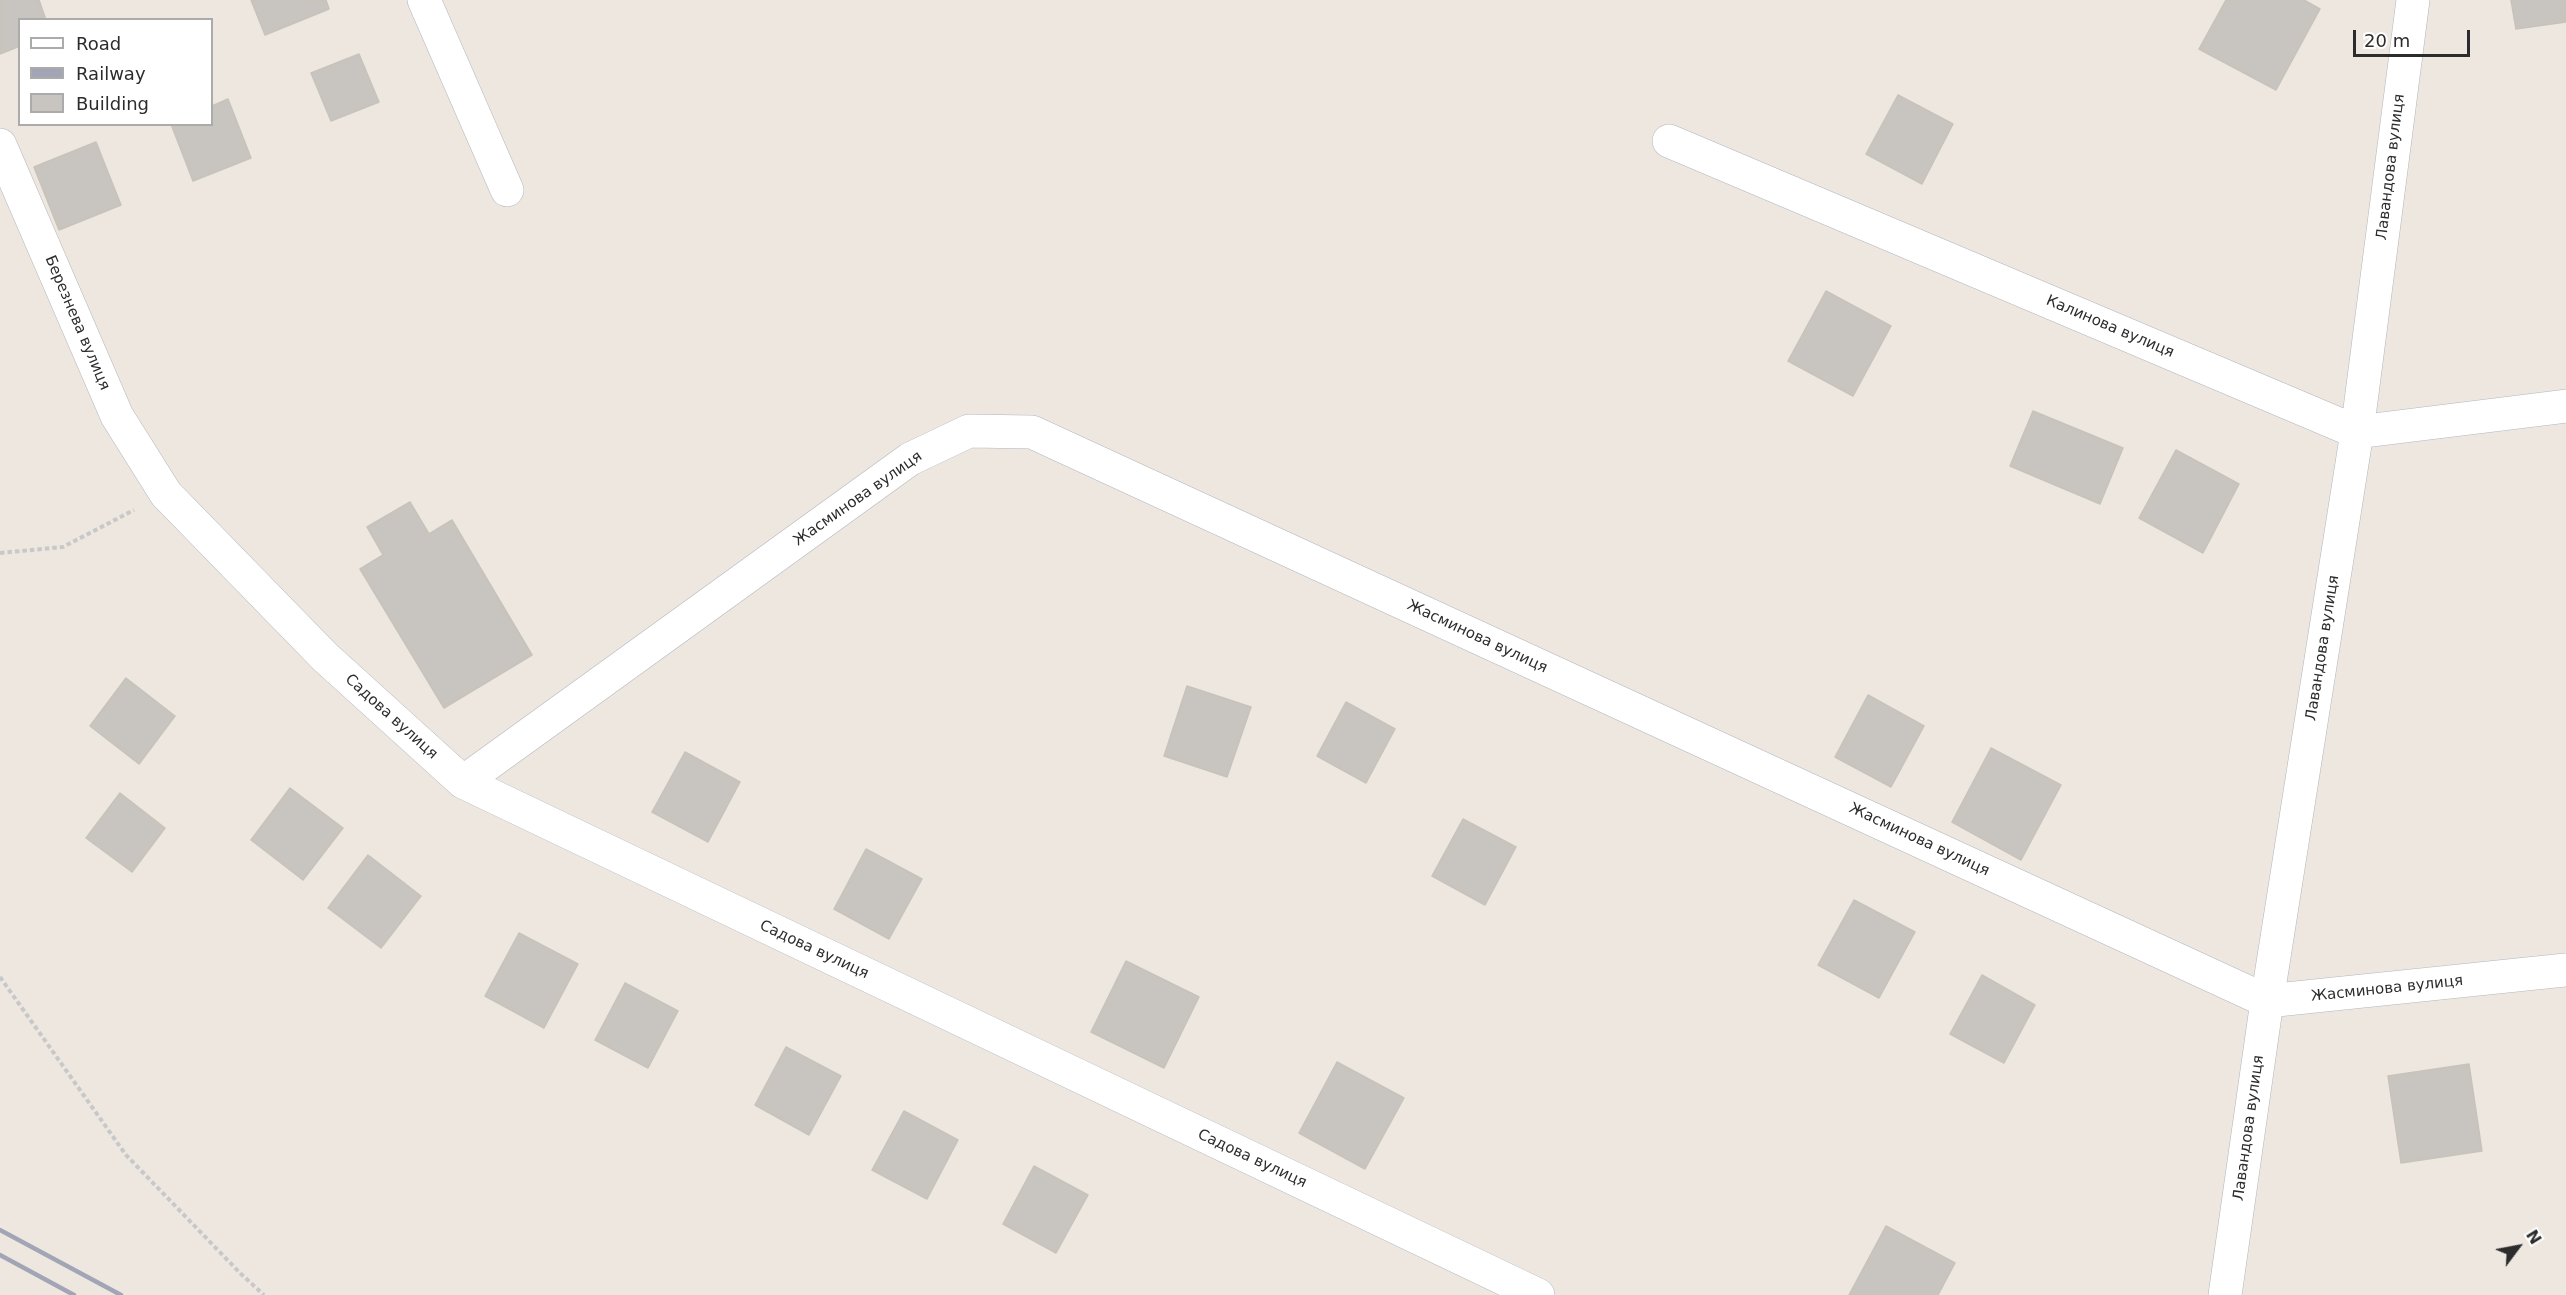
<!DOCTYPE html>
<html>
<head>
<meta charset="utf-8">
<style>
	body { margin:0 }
	#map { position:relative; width:2566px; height:1295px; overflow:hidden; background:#ede7e0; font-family:"DejaVu Sans",sans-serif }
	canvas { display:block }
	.legend { position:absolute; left:18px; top:18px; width:195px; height:108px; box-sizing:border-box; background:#fff; border:2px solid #ababab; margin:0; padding:8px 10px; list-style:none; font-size:18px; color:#2c2c2c }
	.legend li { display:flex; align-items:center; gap:12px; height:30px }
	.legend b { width:30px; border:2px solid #ababab }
	.north { position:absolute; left:2488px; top:1217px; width:60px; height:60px; -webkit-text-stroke:4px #fff; paint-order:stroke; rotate:58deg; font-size:16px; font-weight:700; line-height:24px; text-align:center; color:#2c2c2c }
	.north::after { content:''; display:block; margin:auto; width:21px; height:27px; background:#2c2c2c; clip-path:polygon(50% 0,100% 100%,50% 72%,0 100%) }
	.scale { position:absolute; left:2353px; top:30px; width:117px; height:27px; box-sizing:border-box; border:3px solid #2c2c2c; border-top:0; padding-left:8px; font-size:18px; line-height:21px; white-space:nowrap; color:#2c2c2c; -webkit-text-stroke:4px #fff; paint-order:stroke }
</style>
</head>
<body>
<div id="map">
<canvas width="2566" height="1295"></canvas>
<ul class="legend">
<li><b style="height:8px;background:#fff"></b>Road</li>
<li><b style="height:8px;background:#a2a5b5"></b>Railway</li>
<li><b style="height:16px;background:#c8c4bf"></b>Building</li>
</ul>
<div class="north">N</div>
<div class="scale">20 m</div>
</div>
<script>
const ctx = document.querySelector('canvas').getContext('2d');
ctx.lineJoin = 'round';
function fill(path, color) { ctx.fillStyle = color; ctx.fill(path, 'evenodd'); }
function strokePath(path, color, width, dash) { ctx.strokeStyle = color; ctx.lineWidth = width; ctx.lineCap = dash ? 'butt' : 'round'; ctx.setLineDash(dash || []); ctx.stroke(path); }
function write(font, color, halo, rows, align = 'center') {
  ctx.font = font + ' "DejaVu Sans",sans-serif'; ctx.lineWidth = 5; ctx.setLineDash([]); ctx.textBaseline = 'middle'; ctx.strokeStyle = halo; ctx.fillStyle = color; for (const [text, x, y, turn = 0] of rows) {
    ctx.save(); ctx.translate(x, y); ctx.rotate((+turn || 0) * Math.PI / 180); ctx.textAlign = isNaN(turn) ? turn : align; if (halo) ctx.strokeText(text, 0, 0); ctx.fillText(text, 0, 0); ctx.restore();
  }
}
const building = new Path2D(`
	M0,0H39L46,20H20V46L0,54Z
	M251,0H326L329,9L265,35Z
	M2226,0H2304L2320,9L2276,90L2199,49Z
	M2511,0H2566V22L2516,29Z
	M359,54L379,102L331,121L311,73Z
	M1898,95L1953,124L1922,184L1866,154Z
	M228,99L251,158L193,181L171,124H212V106Z
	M96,142L121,205L59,230L34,167Z
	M1826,291L1891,326L1853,396L1788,361Z
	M2033,411L2123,448L2100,504L2010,466Z
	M2176,450L2239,484L2203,553L2139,518Z
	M410,502L429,534L452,520L532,655L444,708L360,569L383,555L367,527Z
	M126,678L175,716L139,764L90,726Z
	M1187,686L1251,707L1227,777L1164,756Z
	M1868,695L1924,726L1891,787L1835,757Z
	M1346,702L1395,729L1366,783L1317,756Z
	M1991,748L2061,785L2021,860L1952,822Z
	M685,752L740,782L708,842L652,812Z
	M290,788L343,828L303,880L251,840Z
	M120,793L165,828L132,872L86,838Z
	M1463,819L1516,847L1485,905L1432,876Z
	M866,849L922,879L889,939L834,909Z
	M368,855L421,896L381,948L328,908Z
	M1854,900L1915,932L1879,998L1818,965Z
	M519,933L578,964L544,1028L485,996Z
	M1126,961L1199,997L1164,1068L1091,1032Z
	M1982,975L2035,1005L2004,1063L1950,1034Z
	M625,983L678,1011L648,1068L595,1040Z
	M786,1047L841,1076L809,1135L755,1105Z
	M1337,1062L1404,1098L1365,1169L1299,1133Z
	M2469,1064L2482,1151L2401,1163L2388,1076Z
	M904,1111L958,1140L927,1199L872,1170Z
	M1034,1166L1088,1195L1056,1253L1003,1224Z
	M1886,1226L1955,1263L1938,1295H1849Z`);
fill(building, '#c8c4bf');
strokePath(building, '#c8c3b9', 1.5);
const minor = new Path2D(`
	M424,0L507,190
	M1669,141L2357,432L2566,406
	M0,145L117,416L166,494L325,657L463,782L1538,1295
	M463,782L910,459L969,431L1032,432L2267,1001L2566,970
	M2225,1295L2267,1001L2357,432L2413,0`);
strokePath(minor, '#b3b6be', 34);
strokePath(new Path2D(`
	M0,553L63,547L134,510
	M0,977L126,1155L241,1274L264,1295`), '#c8c8c8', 4, [4.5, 3]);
strokePath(minor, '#fff', 33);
strokePath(new Path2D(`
	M0,1230L121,1295
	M0,1255L74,1295`), '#a2a5b5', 4.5);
write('15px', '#2c2c2c', '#fff', [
	["Лавандова вулиця",2391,167,-83],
	["Березнева вулиця",77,323,67],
	["Калинова вулиця",2110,327,23],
	["Жасминова вулиця",858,499,-35],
	["Жасминова вулиця",1477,637,25],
	["Лавандова вулиця",2323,648,-81],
	["Садова вулиця",391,717,42],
	["Жасминова вулиця",1919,840,25],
	["Садова вулиця",814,950,25],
	["Жасминова вулиця",2387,989,-6],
	["Лавандова вулиця",2249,1128,-82],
	["Садова вулиця",1252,1159,25]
]);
</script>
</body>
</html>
